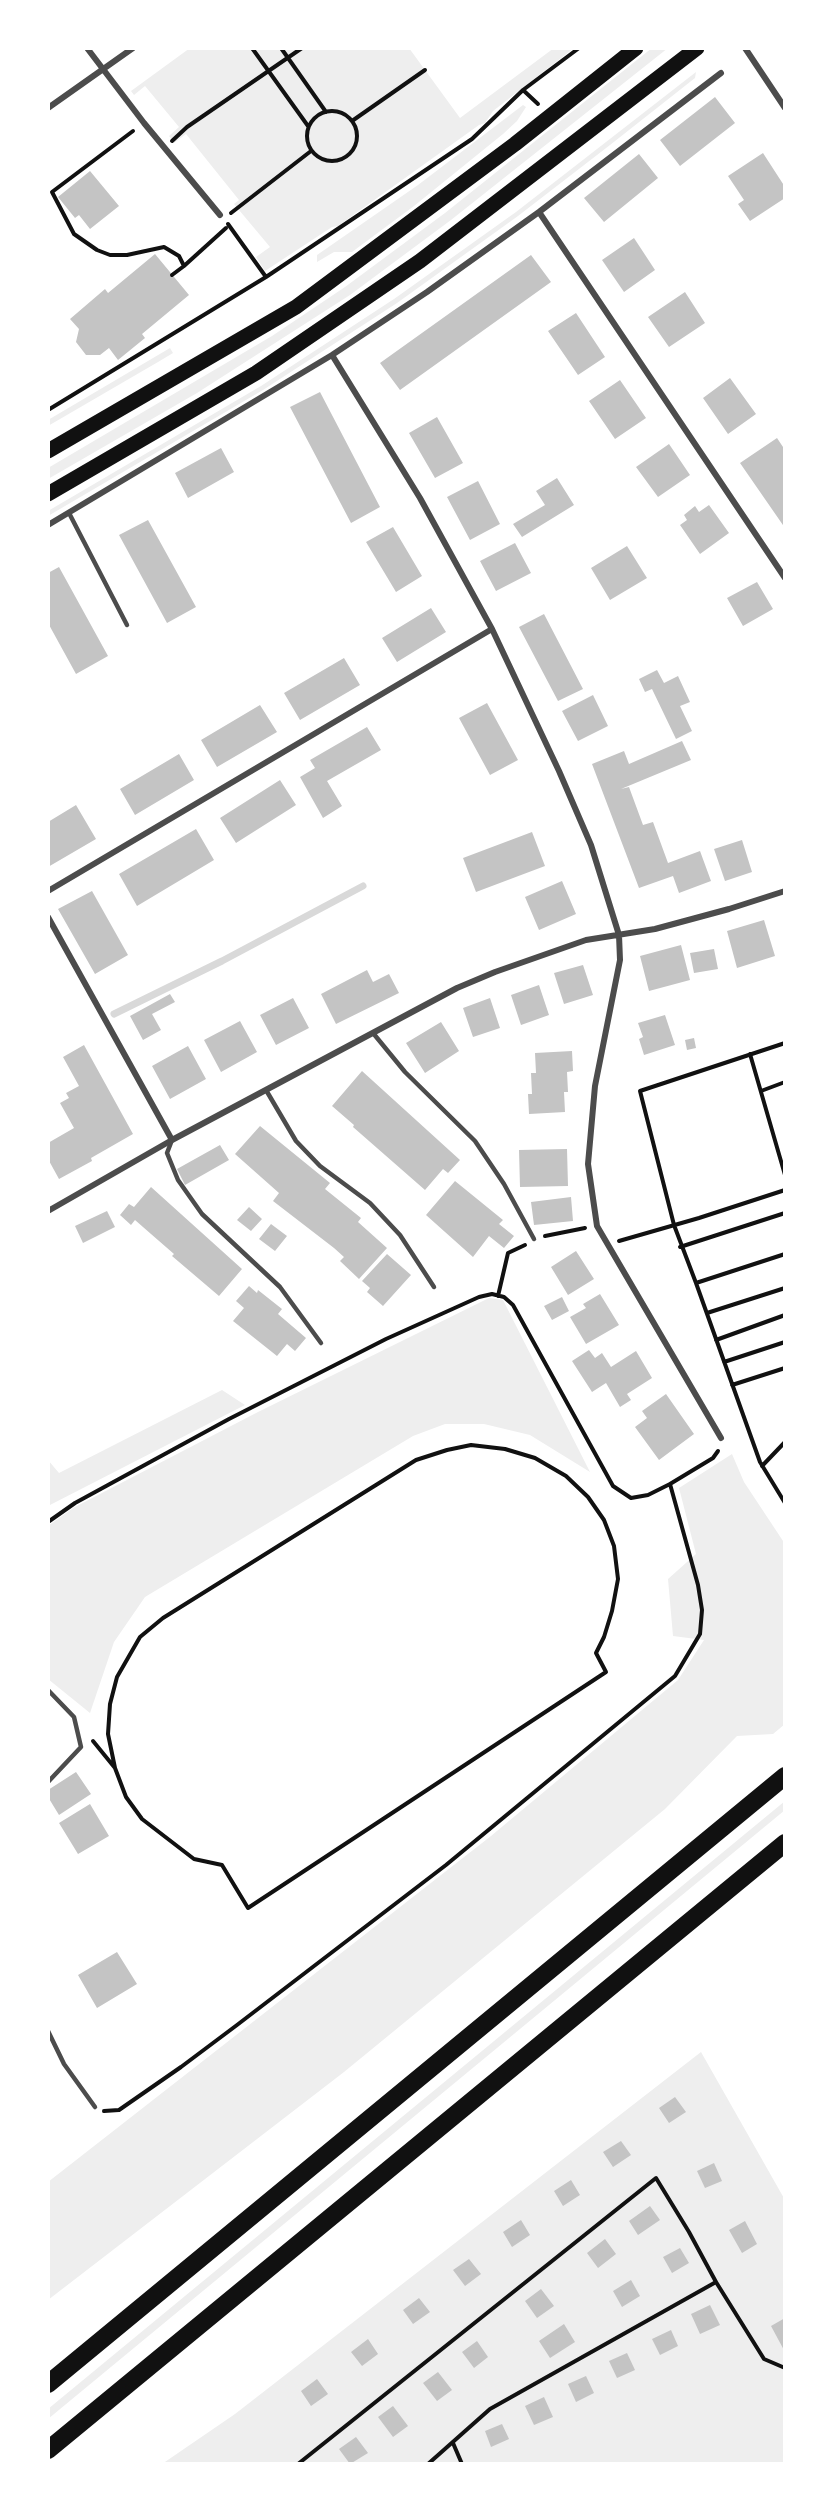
<!DOCTYPE html>
<style>
body{margin:0}
#map{position:relative;width:833px;height:2512px;overflow:hidden;background:#fff;font-family:"PT Serif",serif}
canvas{display:block}
.frame{position:absolute;inset:0;border:50px solid #fff;pointer-events:none}
</style>
<div id="map">
<canvas width="833" height="2512"></canvas>
<div class="frame"></div>
</div>
<script>
const c = document.querySelector('canvas').getContext('2d');
c.lineJoin = 'round';
function fillPath(path, color) {
  c.fillStyle = color;
  c.fill(path, 'evenodd');
}
function toPath(rows) {
  const path = new Path2D();
  for (const r of rows) {
    if (r.length === 3) {
      path.moveTo(r[0] + r[2], r[1]);
      path.arc(r[0], r[1], r[2], 0, 2 * Math.PI);
      continue;
    }
    path.moveTo(r[0], r[1]);
    for (let i = 2; i < r.length; i += 2) path.lineTo(r[i], r[i + 1]);
  }
  return path;
}
function strokePath(path, color, width, dash) {
  c.strokeStyle = color;
  c.lineWidth = width;
  c.lineCap = dash ? 'butt' : 'round';
  c.setLineDash(dash || []);
  c.stroke(path);
}
const green = toPath([
 [190,48,409,48,460,118,554,48,574,48,493,111,485,123,479,125,338,226,332,227,265,271,256,257,270,247,234,204,239,200,186,134,174,143,169,136,179,127,145,86,134,95,131,91],
 [652,48,668,48,451,220,350,295,197,393,48,479,48,468,272,336,345,287,445,213],
 [696,72,695,78,610,145,518,216,397,303,263,390,48,516,48,511,261,386,394,299,516,212],
 [523,105,526,107,517,121,503,134,414,206,352,252,334,252,317,262,317,255,418,185],
 [170,348,173,353,158,362,48,426,48,420],
 [489,1298,503,1300,590,1472,530,1435,484,1424,445,1424,413,1436,145,1597,114,1642,90,1713,48,1679,48,1526,73,1508,258,1412],
 [222,1390,245,1405,48,1506,48,1460,59,1473],
 [732,1454,744,1482,785,1544,785,1724,773,1734,737,1736,665,1809,344,2072,48,2300,48,2182,491,1836,678,1680,704,1640,673,1636,668,1579,696,1554,679,1488],
 [785,1801,785,1810,48,2419,48,2409],
 [701,2052,785,2200,785,2464,162,2464,235,2414]
]);
const stream = toPath([
 [114,1014,222,961,363,886]
]);
const building = toPath([
 [715,97,735,123,680,166,660,140],
 [763,153,785,187,785,198,750,221,738,204,744,200,728,176],
 [639,154,658,178,604,222,584,198],
 [90,171,119,206,90,229,79,215,75,218,58,197],
 [634,238,655,270,624,292,602,260],
 [155,254,189,295,142,334,145,338,118,360,109,348,100,355,86,355,76,342,79,329,70,319,105,289,108,293],
 [531,255,551,282,400,390,380,363],
 [685,292,705,323,669,347,648,317],
 [576,313,605,357,578,375,548,331],
 [730,378,756,414,728,434,703,398],
 [620,380,646,418,615,439,589,401],
 [320,392,380,507,351,523,290,407],
 [437,417,463,463,435,478,409,433],
 [777,438,785,450,785,528,740,463],
 [669,444,690,475,658,497,636,467],
 [221,448,234,472,188,498,175,473],
 [557,478,574,505,522,537,513,524,545,505,536,491],
 [478,481,500,524,470,540,447,497],
 [709,505,729,533,700,554,680,525,687,520,684,515,695,506,699,512],
 [148,520,196,607,167,623,119,535],
 [393,527,422,576,396,592,366,542],
 [515,543,531,573,496,591,480,561],
 [627,546,647,578,610,600,591,568],
 [59,567,108,656,76,674,48,623,48,573],
 [757,582,773,609,743,626,727,598],
 [431,608,446,632,397,662,382,638],
 [544,614,583,689,558,701,519,627],
 [344,658,360,685,300,720,284,693],
 [657,670,664,683,678,676,690,702,680,706,692,731,676,739,652,689,645,692,639,679],
 [593,695,608,726,578,741,562,711],
 [487,703,518,760,490,775,459,718],
 [260,705,277,732,217,767,201,740],
 [367,727,381,750,327,781,342,806,323,818,300,777,315,768,310,760],
 [682,741,691,760,621,789,629,787,643,825,653,822,668,863,700,851,711,881,679,893,673,876,639,888,592,764,624,751,629,764],
 [179,754,194,780,135,815,120,789],
 [280,780,296,805,236,843,220,818],
 [76,805,96,839,48,867,48,822],
 [196,829,214,860,137,906,119,874],
 [532,832,545,866,476,892,463,858],
 [742,840,752,872,725,881,714,849],
 [562,881,576,914,539,930,525,897],
 [92,891,128,955,95,974,58,909],
 [764,920,775,956,737,968,727,931],
 [681,945,690,980,649,991,640,956],
 [714,949,718,969,694,973,690,953],
 [583,965,593,995,564,1004,554,973],
 [367,970,373,982,389,974,399,993,336,1024,321,994],
 [539,985,549,1015,521,1025,511,995],
 [170,994,175,1002,152,1014,161,1030,143,1040,130,1016],
 [293,998,309,1028,276,1045,260,1015],
 [490,998,500,1028,473,1037,463,1008],
 [665,1015,675,1045,644,1055,639,1039,643,1037,638,1023],
 [240,1021,257,1052,221,1072,204,1040],
 [441,1022,459,1051,425,1073,406,1043],
 [694,1038,696,1048,687,1050,685,1040],
 [84,1045,133,1134,91,1158,92,1161,59,1179,48,1159,48,1143,74,1128,60,1103,69,1098,66,1093,79,1086,63,1057],
 [188,1046,206,1079,170,1099,152,1066],
 [572,1051,573,1071,567,1072,568,1092,564,1092,565,1112,529,1114,528,1094,532,1094,531,1073,536,1073,535,1053],
 [362,1071,460,1160,448,1173,443,1169,425,1190,353,1127,354,1125,332,1106],
 [260,1126,330,1183,325,1189,361,1218,358,1222,387,1248,359,1279,340,1261,344,1257,334,1248,273,1201,279,1193,235,1154],
 [220,1145,229,1160,185,1185,177,1169],
 [567,1149,568,1186,520,1187,519,1150],
 [455,1181,503,1220,499,1224,514,1236,504,1248,489,1236,473,1257,426,1215],
 [151,1187,242,1269,219,1296,172,1256,174,1254,151,1234,135,1220,131,1225,120,1215,129,1204,134,1207],
 [571,1197,573,1221,534,1225,531,1202],
 [249,1207,262,1219,251,1231,237,1220],
 [107,1211,115,1227,83,1243,75,1226],
 [271,1224,287,1236,275,1251,259,1239],
 [576,1251,594,1279,568,1295,551,1267],
 [387,1254,411,1275,383,1306,367,1292,370,1288,362,1281],
 [249,1286,257,1293,258,1290,282,1309,278,1314,306,1338,295,1351,287,1344,277,1356,233,1321,244,1308,236,1301],
 [600,1294,619,1325,586,1344,570,1317,586,1308,583,1304],
 [562,1297,569,1311,552,1320,544,1306],
 [589,1350,595,1358,602,1353,611,1367,636,1351,652,1378,627,1394,631,1400,620,1407,606,1383,592,1392,572,1361],
 [666,1394,694,1434,659,1460,635,1427,647,1418,642,1411],
 [76,1772,91,1794,59,1815,48,1797,48,1790],
 [90,1804,109,1836,78,1854,59,1823],
 [117,1952,137,1984,97,2008,78,1975],
 [675,2097,686,2112,669,2123,659,2108],
 [621,2141,631,2155,613,2167,603,2152],
 [714,2163,722,2181,705,2188,697,2171],
 [571,2180,580,2195,563,2206,554,2191],
 [650,2206,660,2220,638,2235,629,2221],
 [521,2220,530,2235,512,2247,503,2232],
 [745,2221,757,2244,742,2253,729,2230],
 [605,2239,616,2254,598,2268,587,2253],
 [680,2248,689,2263,672,2273,663,2257],
 [469,2259,481,2274,465,2286,453,2270],
 [631,2280,640,2296,622,2307,613,2291],
 [541,2289,554,2306,537,2318,525,2301],
 [419,2298,430,2312,413,2324,403,2310],
 [710,2305,720,2325,700,2334,691,2314],
 [785,2318,785,2352,771,2326],
 [564,2324,575,2342,550,2358,539,2341],
 [671,2330,678,2346,660,2355,652,2339],
 [368,2339,378,2354,362,2366,351,2352],
 [477,2341,488,2357,474,2368,462,2352],
 [627,2353,635,2370,617,2378,609,2361],
 [438,2372,452,2390,437,2401,423,2383],
 [586,2376,594,2393,576,2402,568,2384],
 [317,2379,328,2394,311,2406,301,2391],
 [544,2397,553,2417,534,2425,525,2406],
 [393,2406,408,2426,393,2437,378,2417],
 [502,2424,509,2439,491,2447,485,2431],
 [356,2437,368,2453,350,2464,339,2449]
]);
const path = toPath([
 [252,48,308,126],
 [281,48,326,112],
 [523,90,538,104],
 [332,136,25],
 [352,121,425,70],
 [133,131,52,192,74,234,97,250,110,255,127,255,164,247,179,256,184,266,172,275],
 [172,141,187,127,302,48],
 [231,213,311,151],
 [228,224,266,277],
 [184,266,226,228],
 [48,410,266,277,472,139,523,90,579,48],
 [750,1054,785,1175],
 [761,1091,785,1082],
 [545,1236,585,1228],
 [619,1241,699,1218,785,1190],
 [680,1247,785,1213],
 [785,1254,696,1283,760,1462,785,1503],
 [696,1283,674,1225,640,1091,785,1043],
 [498,1296,508,1253,525,1245],
 [707,1313,785,1288],
 [716,1340,785,1315],
 [724,1362,785,1342],
 [732,1385,785,1368],
 [762,1466,785,1442],
 [48,1522,75,1503,229,1419,386,1339,479,1297,492,1294,504,1297,513,1305,613,1486,631,1498,648,1495,670,1484],
 [93,1741,115,1768,126,1797,142,1819,194,1859,222,1865,248,1908,606,1672,596,1653,604,1637,612,1611,618,1579,614,1546,604,1520,588,1497,566,1476,535,1458,505,1449,471,1445,447,1450,416,1460,163,1618,140,1637,117,1677,110,1704,108,1734,115,1768],
 [104,2111,119,2110,181,2067,237,2025,446,1865,675,1676,700,1634,702,1610,698,1585,670,1484,713,1458,718,1451],
 [453,2443,462,2464],
 [298,2464,656,2178,689,2232,716,2282],
 [428,2464,490,2409,716,2282,764,2359,785,2368]
]);
const service = toPath([
 [69,513,127,625],
 [373,1033,405,1072,475,1141,504,1184,534,1239],
 [266,1090,296,1141,320,1166,370,1203,400,1235,434,1287],
 [172,1140,167,1153,178,1180,202,1214,280,1287,321,1343],
 [48,1690,74,1717,81,1747,48,1782],
 [48,2031,64,2064,95,2107]
]);
const minor = toPath([
 [87,48,144,123,220,215],
 [745,48,785,108],
 [48,108,133,48],
 [539,212,785,578],
 [332,355,420,498,492,629,559,771,591,845,619,935,620,960,595,1086,588,1164,597,1226,721,1438],
 [48,525,332,355,427,292,539,212,721,73],
 [48,891,492,629],
 [48,917,172,1140],
 [48,1211,172,1140,457,988,495,972,586,940,655,929,729,909,785,891]
]);
const primary = toPath([
 [48,451,296,307,515,144,636,48],
 [48,494,256,373,420,261,697,48]
]);
const motorway = toPath([
 [48,2384,785,1776],
 [48,2450,785,1843]
]);
fillPath(green, '#eee');
strokePath(stream, '#d9d9d9', 7);
fillPath(building, '#c4c4c4');
strokePath(path, '#111', 4);
strokePath(service, '#4c4c4c', 4.5);
strokePath(minor, '#4c4c4c', 6);
strokePath(primary, '#111', 15);
strokePath(motorway, '#111', 18);
</script>
